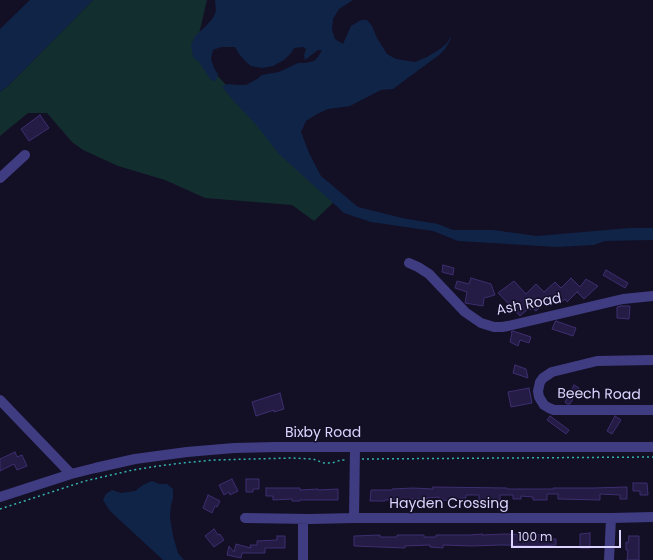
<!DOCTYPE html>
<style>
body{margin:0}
#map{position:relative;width:653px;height:560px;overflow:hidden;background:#130f25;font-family:Poppins,sans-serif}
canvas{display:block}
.scale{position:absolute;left:511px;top:530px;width:110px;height:18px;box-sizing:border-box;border:2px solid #dad4fe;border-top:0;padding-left:5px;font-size:12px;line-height:14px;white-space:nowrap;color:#dad4fe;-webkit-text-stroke:3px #130f25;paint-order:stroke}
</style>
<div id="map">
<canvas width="653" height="560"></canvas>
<div class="scale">100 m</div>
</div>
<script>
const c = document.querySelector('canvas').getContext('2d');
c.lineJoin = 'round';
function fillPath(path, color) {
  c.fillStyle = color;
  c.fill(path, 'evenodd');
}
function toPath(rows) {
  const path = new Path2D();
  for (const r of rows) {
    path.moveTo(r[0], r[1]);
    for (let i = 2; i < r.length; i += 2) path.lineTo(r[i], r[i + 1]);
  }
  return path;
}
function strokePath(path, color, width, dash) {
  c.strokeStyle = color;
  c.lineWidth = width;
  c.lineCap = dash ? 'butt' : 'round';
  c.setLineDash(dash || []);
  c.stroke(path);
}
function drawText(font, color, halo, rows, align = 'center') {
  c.font = font + ' Poppins,sans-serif';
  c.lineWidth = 3;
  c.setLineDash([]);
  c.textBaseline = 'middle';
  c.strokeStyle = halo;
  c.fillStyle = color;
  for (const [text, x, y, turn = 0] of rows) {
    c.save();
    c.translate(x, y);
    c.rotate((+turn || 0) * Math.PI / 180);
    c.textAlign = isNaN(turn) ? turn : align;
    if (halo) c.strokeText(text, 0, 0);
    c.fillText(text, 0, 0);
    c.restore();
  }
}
const green = toPath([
 [93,0,207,0,195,51,290,155,336,200,314,221,292,205,205,198,165,180,118,166,83,150,72,142,47,113,28,113,0,136,0,92,8,86]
]);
const water = toPath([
 [30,0,93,0,8,86,0,92,0,29],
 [215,0,353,0,339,9,333,19,332,30,335,39,343,44,351,26,361,20,367,20,372,26,377,38,387,54,396,59,415,62,427,57,440,49,447,43,451,37,451,39,445,49,439,55,393,89,381,90,350,106,328,109,317,114,306,121,301,132,309,153,321,176,358,207,402,218,438,224,453,230,493,230,537,236,630,228,653,228,653,240,605,241,594,245,557,247,458,241,433,231,371,222,344,213,279,154,257,126,233,100,222,87,227,84,237,85,246,85,257,79,262,75,279,72,298,63,305,63,314,61,318,57,322,50,318,50,305,60,304,55,306,49,303,47,294,48,291,53,284,60,273,66,262,68,251,66,246,62,239,54,235,47,221,47,213,50,211,59,214,68,218,74,216,81,211,80,199,62,193,57,191,45,195,36,205,27,213,18,216,11],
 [152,481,159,484,167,484,173,489,173,498,171,505,170,517,173,536,178,553,184,560,163,560,110,511,103,500,106,494,112,490,121,493,135,491,143,485]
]);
const building = toPath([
 [40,115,49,128,29,141,21,129,40,115],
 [443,265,454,268,453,275,442,272,443,265],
 [606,270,628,283,625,288,603,275,606,270],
 [471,278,491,284,495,295,484,298,483,306,465,303,467,292,455,288,457,281,469,284,471,278],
 [571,278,580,287,586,279,598,286,584,299,577,292,578,291,567,302,565,299,562,302,559,299,551,306,546,301,536,311,532,308,530,310,528,309,520,316,498,293,514,281,526,294,536,284,544,292,555,282,561,288,571,278],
 [621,306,630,306,629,319,617,318,617,307,621,306],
 [556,321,576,328,573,336,552,329,555,322,556,321],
 [513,331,531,337,529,343,520,340,518,346,510,342,512,333,511,332,513,331],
 [515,365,526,369,528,378,513,373,515,365],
 [574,385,579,388,570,404,567,404,565,402,574,385],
 [529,388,532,403,511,407,508,392,529,388],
 [280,393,284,409,274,412,274,410,256,416,252,402,280,393],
 [550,416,569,430,566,434,547,420,550,416],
 [615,416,621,420,612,434,607,431,615,416],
 [15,452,17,457,22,455,27,466,17,470,14,464,0,471,0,459,15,452],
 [232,479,238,491,230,495,229,492,224,495,219,485,232,479],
 [246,479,259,479,259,489,253,489,253,492,246,492,246,479],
 [633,483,647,483,648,495,640,495,640,491,633,491,633,483],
 [433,487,507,488,507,489,553,489,553,488,593,488,627,487,627,499,620,499,620,495,600,494,600,500,558,499,558,494,547,494,547,500,533,500,533,497,521,496,521,499,513,499,513,495,500,495,500,500,479,500,479,495,466,495,466,498,460,498,460,501,439,500,439,497,427,498,427,499,406,499,406,500,385,500,385,501,370,501,371,490,392,490,392,489,413,488,433,489,433,487],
 [266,488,300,488,300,490,318,489,318,490,338,489,338,500,300,500,300,501,292,501,292,499,273,500,273,496,266,496,266,488],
 [208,495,220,501,217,507,215,506,212,513,203,508,208,495],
 [214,529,218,535,220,534,224,540,214,547,205,536,214,529],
 [590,533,590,548,580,548,580,534,590,533],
 [482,534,482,535,504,534,549,535,550,539,556,539,556,545,537,546,502,545,471,546,443,545,443,548,430,547,430,545,405,546,405,548,354,546,354,536,380,535,380,537,397,537,397,535,424,535,424,537,436,537,436,535,469,535,482,534],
 [277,536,285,536,285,548,265,548,265,553,242,553,241,558,227,555,229,546,234,552,236,544,251,548,250,545,257,545,257,541,277,540,277,536],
 [629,536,639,536,639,560,627,560,628,550,626,550,626,542,628,543,629,536]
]);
const path = toPath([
 [362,459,653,457],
 [0,509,85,481,133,470,158,466,182,463,214,460,292,458,313,459,324,463,332,463,341,460,346,460]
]);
const minor = toPath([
 [0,178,25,155],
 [409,263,418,267,429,274,465,312,481,323,494,327,502,327,508,326,623,299,653,296],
 [653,360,597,361,552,372,543,378,540,382,538,391,539,397,544,405,549,408,554,410,653,410],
 [0,400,71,474],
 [0,497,71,474,95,468,135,459,187,452,234,448,276,447,653,447],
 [245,518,310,519,354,518,611,518,653,517],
 [354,518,355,447],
 [303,560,303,519],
 [609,560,611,518]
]);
const streetNames = [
 ["Ash Road",529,305,-11],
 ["Beech Road",599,395,1],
 ["Bixby Road",323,433],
 ["Hayden Crossing",449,504]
];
fillPath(green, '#132e2e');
fillPath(water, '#102448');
fillPath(building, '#251c45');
strokePath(building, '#3d2f70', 1);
strokePath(path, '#33b3ae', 1.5, [2, 3]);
strokePath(minor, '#403c82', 10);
drawText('14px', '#dad4fe', '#130f25', streetNames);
</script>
